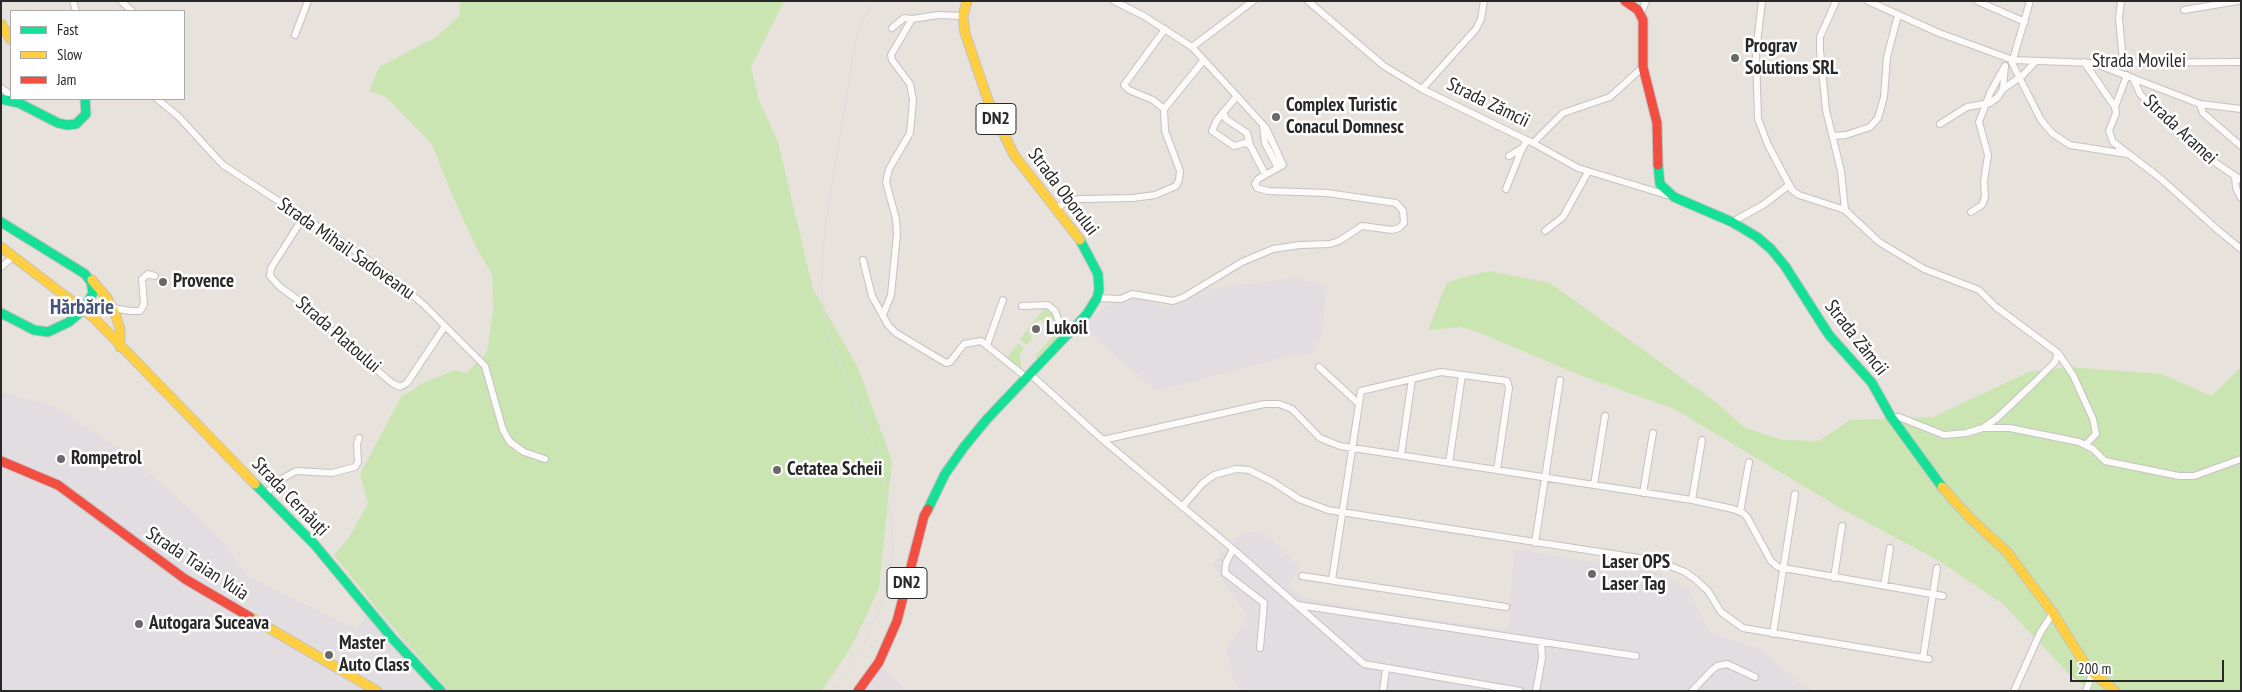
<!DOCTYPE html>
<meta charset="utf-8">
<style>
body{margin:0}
#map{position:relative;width:2242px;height:692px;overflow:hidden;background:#e8e2dc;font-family:"PT Sans Narrow",sans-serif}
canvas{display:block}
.frame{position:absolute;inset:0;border:2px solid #282828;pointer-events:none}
.legend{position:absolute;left:10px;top:10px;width:175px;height:90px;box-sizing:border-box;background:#fff;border:1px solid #a9a9a9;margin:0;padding:6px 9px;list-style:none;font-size:15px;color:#282828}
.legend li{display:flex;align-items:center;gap:10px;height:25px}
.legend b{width:25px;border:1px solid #a9a9a9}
.scale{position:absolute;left:2070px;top:660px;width:154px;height:22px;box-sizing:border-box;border:2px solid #282828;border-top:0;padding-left:6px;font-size:15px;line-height:18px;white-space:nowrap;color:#282828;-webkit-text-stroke:4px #fff;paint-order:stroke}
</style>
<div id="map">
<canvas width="2242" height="692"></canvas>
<div class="frame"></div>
<ul class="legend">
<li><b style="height:6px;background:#16e098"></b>Fast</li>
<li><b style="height:6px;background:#ffcf43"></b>Slow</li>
<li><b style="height:6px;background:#f24e42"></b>Jam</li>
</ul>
<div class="scale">200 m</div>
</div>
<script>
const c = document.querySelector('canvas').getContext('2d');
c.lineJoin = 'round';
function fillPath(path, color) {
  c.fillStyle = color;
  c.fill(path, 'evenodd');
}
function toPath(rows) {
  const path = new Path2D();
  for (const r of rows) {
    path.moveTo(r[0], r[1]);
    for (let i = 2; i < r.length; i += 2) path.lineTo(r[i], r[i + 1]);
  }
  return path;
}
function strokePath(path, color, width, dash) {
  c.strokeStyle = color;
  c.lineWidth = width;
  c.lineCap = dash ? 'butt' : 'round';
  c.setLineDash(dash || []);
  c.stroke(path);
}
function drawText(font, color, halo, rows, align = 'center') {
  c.font = font + ' "PT Sans Narrow",sans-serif';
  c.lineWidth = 5;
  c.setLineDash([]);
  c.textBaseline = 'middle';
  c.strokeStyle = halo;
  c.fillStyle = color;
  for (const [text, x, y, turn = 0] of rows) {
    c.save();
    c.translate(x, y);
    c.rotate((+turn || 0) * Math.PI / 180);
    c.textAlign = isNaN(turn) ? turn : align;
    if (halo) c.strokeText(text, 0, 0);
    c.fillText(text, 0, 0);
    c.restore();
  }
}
const industrial = toPath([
 [1296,278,1325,287,1323,333,1311,354,1292,355,1157,391,1083,328,1105,306,1138,298,1167,308,1209,289],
 [1,392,53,406,128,454,202,520,222,541,247,576,356,629,375,606,449,691,1,691],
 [1243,532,1265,533,1300,567,1287,586,1306,598,1345,606,1508,630,1515,549,1659,573,1689,591,1710,633,1758,648,1799,682,1815,691,1243,691,1234,680,1227,650,1248,616,1212,565],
 [874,661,906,691,853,691]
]);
const green = toPath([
 [461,1,784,1,751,67,759,100,778,142,813,289,858,368,892,461,879,588,854,642,822,691,449,691,379,611,334,555,350,536,368,503,360,474,401,397,423,383,455,370,467,373,487,352,493,311,492,274,477,249,453,197,432,144,386,97,369,91,379,67,438,36,459,16],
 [1489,271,1550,283,1717,403,1745,428,1783,440,1819,441,1850,420,1933,417,2029,372,2068,367,2162,374,2211,396,2241,367,2241,691,2090,691,2069,674,2003,604,1939,561,1844,510,1674,409,1582,376,1478,332,1461,327,1428,330,1447,282],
 [1046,306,1049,306,1057,320,1049,320,1045,324,1041,320,1037,321,1028,331,1032,339,1026,345,1020,339],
 [1059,329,1063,333,1037,358,1035,356],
 [1018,343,1024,348,1020,354,1021,368,1007,358]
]);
const street = toPath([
 [73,1,76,11],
 [121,1,132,11],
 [1308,1,1384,66,1422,89,1533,143,1578,168,1670,196],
 [1762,1,1756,52,1758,119,1768,145,1792,190,1799,195,1845,210,1879,242,1924,269,1979,290,1996,307,2058,353,2055,362,2033,384,1997,418,1983,428,1966,433,1944,435,1899,417,1891,417],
 [1836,1,1820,37,1820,50,1826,110,1841,171,1845,210],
 [1868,1,1939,33,2013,60,2092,63,2241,62],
 [1977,1,2025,22],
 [2030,1,2012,63,2041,120,2053,134,2070,145,2127,154],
 [2121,1,2119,18,2123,62],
 [2184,10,2238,1],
 [1641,13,1646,1],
 [892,28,904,18,912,19],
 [295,35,308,1],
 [1192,47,1253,1],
 [2084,62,2115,107,2116,113,2109,131,2113,142,2160,178,2219,231,2241,249],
 [2096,64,2200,104,2241,109],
 [2133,78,2140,94,2179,134,2204,155,2241,180],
 [1,88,7,92,9,99],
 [1422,89,1476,29,1481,19,1484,1],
 [2003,89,2023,75,2036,61],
 [1237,96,1217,120,1212,131,1234,146,1245,143,1250,145],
 [157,99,178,116,223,165,357,252,390,276,423,304,485,366,503,430,510,442,524,452,545,459],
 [2200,104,2203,113,2241,146],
 [2115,107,2127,75],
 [1164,109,1153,100,1129,90,1124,85,1165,29],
 [1223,112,1226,119,1247,133,1250,145,1265,174],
 [1940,124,1967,107,1990,103,1998,97,2003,89,2005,66],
 [1263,126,1265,143,1278,168],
 [1833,136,1846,135,1870,127,1878,118,1884,97,1887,57,1898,15],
 [1533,143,1563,113,1610,97,1643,67],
 [1509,156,1522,148],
 [2235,176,2236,188,2241,198],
 [1506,189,1521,151,1527,140],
 [1056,208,1071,200,1081,199,1133,198,1155,195,1176,186,1179,180,1180,171,1165,131,1164,109,1204,60],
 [1971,212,1982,205,1985,197,1984,181,1988,155,1979,122,1990,93,2005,66],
 [303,218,271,268,270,276,280,287,305,305,312,314,392,383,400,387,407,383,445,326],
 [1732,222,1763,205,1788,186],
 [1545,231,1563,217,1588,172],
 [863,260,872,296,888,325,896,333,946,363,950,362,964,344,981,341,1027,378],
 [1,267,13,257],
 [1097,298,1121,299,1132,294,1173,301,1184,297,1242,262,1273,249,1300,245,1330,244,1339,241,1362,226,1392,230,1399,228,1404,223,1403,211,1396,203,1327,193,1268,191,1257,188,1255,184,1258,179,1283,165,1266,128,1192,47,1144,16,1114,1],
 [1022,306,1048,305,1055,311,1060,325,1075,327],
 [112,308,131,311,140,311,144,304,142,279,148,274,155,276],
 [883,315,891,295,897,234,896,219,886,182,889,169,910,133,913,100,910,84,892,60,891,55,912,19,938,15,963,16],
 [987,345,1003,300],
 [2058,353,2073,375,2093,419,2096,434,2085,445],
 [1319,367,1359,404],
 [1030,374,1103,440,1233,549,1364,664,1520,691],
 [1984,428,2010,428,2079,442,2093,449,2105,461,2179,476,2194,476,2241,459],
 [1103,440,1264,404,1279,404,1292,409,1320,438,1340,446,1692,500,1733,509,1743,513,1747,517,1771,561,1778,567,1943,596],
 [1401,455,1412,379],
 [1449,463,1462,375],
 [1594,485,1605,416],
 [1643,493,1653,433],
 [266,494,278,481,296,471,332,473,355,467,358,462,357,444,359,438],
 [1692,500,1702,440],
 [1182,507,1203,483,1214,475,1236,469,1249,470,1273,482,1299,499,1328,510,1658,561,1685,572,1695,579,1708,591,1721,612,1743,628,1929,659],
 [1740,512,1749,462],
 [1535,543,1560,380],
 [1233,549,1226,563,1225,573,1264,603,1260,648],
 [1302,576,1506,607],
 [1834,578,1842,526],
 [1332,580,1361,391,1441,372,1507,381,1509,388,1497,470],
 [1884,586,1890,548],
 [1298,605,1636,656],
 [1773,634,1795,494],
 [1923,658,1937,568],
 [1383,691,1386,669],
 [1536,691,1542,658,1541,643],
 [1692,691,1711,671,1717,666,1727,664,1755,677],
 [2014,691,2040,633,2053,613],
 [2086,691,2092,674]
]);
const fast = toPath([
 [1,99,19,103,58,123,67,125,76,124,86,114,85,99],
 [1658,165,1660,184,1674,197,1732,222,1757,237,1771,249,1785,266,1829,335,1872,383,1891,417,1942,487],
 [1,222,85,274,91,282,93,293,84,309,69,322,48,332,34,330,1,313],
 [255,484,315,545,392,638,441,691],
 [928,509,945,474,964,447,987,419,1087,314,1097,298,1099,290,1098,274,1080,240]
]);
const slow = toPath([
 [967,1,963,16,965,33,990,106,1014,155,1080,240],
 [1,24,11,40],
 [1,247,94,318,255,484],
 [92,280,107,298,116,316,120,329,120,347],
 [1942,487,1969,517,2007,552,2053,613,2088,669,2115,691],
 [250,617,377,691]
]);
const jam = toPath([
 [1625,1,1638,10,1643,20,1643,67,1657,123,1658,165],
 [1,461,58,485,185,579,250,617],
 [858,691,879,662,897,621,924,516,928,509]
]);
const rail = toPath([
 [835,691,864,645,883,601,893,552,890,512,881,464,837,358,825,318,821,281,825,228,856,38,871,1]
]);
const markers = [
 [1735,58,5,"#6b6967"],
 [1276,117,5,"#6b6967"],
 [163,282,5,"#6b6967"],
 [1036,329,5,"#6b6967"],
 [61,459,5,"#6b6967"],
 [777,470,5,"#6b6967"],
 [1592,574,5,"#6b6967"],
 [139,624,5,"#6b6967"],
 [329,655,5,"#6b6967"]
];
const shields = [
 [996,119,40],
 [907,583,40]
];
const shieldNames = [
 ["DN2",996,119],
 ["DN2",907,583]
];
const poiNames = [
 ["Prograv",1745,47],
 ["Solutions SRL",1745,69],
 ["Complex Turistic",1286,106],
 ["Conacul Domnesc",1286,128],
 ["Provence",173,282],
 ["Lukoil",1046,329],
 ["Rompetrol",71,459],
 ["Cetatea Scheii",787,470],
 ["Laser OPS",1602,563],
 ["Laser Tag",1602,585],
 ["Autogara Suceava",149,624],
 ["Master",339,644],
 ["Auto Class",339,666]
];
const streetNames = [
 ["Strada Movilei",2139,62],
 ["Strada Zămcii",1488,103,26],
 ["Strada Aramei",2180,130,43],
 ["Strada Oborului",1063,192,53],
 ["Strada Mihail Sadoveanu",346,249,35],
 ["Strada Platoului",338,335,41],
 ["Strada Zămcii",1856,338,52],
 ["Strada Cernăuți",290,497,46],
 ["Strada Traian Vuia",197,564,33]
];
const quarterNames = [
 ["Hărbărie",82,308]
];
fillPath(industrial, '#e1dde0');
fillPath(green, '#cae5b2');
strokePath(street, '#c4c2c2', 8);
strokePath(fast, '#c4c2c2', 11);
strokePath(slow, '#c4c2c2', 11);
strokePath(jam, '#c4c2c2', 11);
strokePath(street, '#fcfbfa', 6);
strokePath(fast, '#16e098', 9);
strokePath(slow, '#ffcf43', 9);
strokePath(jam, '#f24e42', 9);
strokePath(rail, '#dcdcde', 1);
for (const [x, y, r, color] of markers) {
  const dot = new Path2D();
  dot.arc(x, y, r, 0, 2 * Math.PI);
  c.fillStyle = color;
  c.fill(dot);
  strokePath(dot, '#fff', 2);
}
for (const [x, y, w] of shields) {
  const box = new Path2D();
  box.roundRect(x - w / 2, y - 15.5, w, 31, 4);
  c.fillStyle = '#fff';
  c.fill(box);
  strokePath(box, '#282828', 1);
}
drawText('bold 18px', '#282828', null, shieldNames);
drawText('bold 19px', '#282828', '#fff', poiNames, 'left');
drawText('19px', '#282828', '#fff', streetNames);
drawText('bold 21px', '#45527b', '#fff', quarterNames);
</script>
